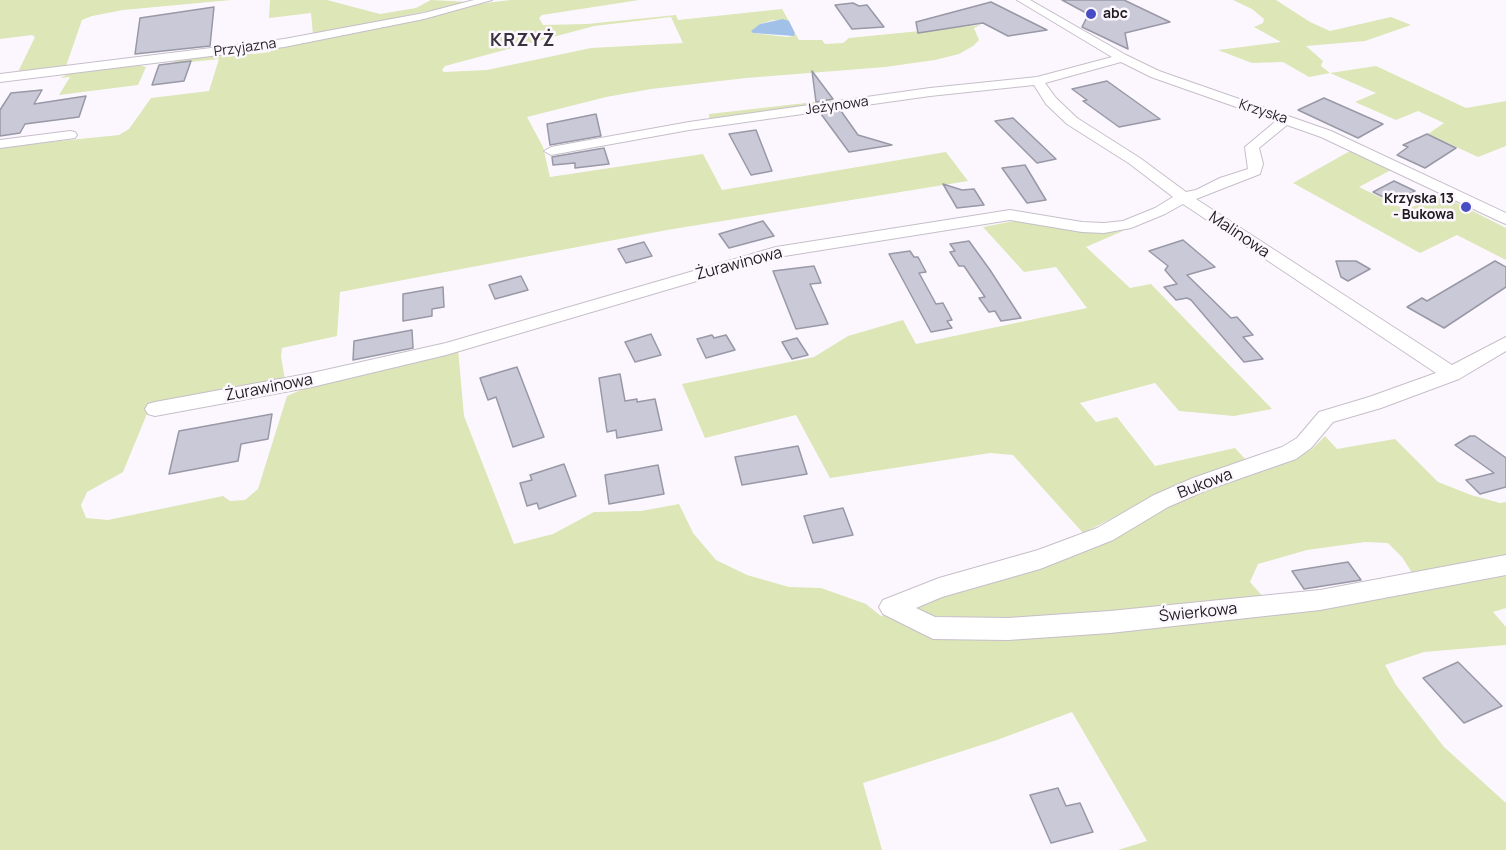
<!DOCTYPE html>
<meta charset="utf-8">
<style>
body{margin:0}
canvas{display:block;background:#fcf7fe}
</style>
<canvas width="1506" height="850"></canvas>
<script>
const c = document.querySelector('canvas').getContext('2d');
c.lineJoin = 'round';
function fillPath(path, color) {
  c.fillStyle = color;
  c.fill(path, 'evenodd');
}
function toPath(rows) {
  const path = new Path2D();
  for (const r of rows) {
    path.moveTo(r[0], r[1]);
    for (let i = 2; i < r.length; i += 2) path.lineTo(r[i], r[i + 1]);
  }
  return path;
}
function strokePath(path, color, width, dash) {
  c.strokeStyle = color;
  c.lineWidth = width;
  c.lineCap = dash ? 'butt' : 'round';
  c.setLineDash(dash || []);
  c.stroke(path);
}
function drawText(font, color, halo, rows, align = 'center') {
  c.font = font + ' Manrope,sans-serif';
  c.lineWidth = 5;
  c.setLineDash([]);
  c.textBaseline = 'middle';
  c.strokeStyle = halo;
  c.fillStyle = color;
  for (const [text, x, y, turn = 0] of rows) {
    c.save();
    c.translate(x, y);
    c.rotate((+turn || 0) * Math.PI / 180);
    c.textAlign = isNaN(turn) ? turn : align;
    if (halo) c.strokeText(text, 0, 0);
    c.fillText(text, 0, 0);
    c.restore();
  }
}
const green = toPath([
 [0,0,231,0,123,10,92,16,82,20,65,69,17,74,35,37,32,35,0,39],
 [270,0,327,0,380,14,416,8,431,0,471,2,313,35,311,13,269,18],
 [511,0,639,0,542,15,539,18,543,25,587,24,676,15,678,20,782,9,789,21,773,20,760,24,753,33,787,37,794,36,795,33,799,40,822,40,825,44,843,43,849,38,981,25,974,28,979,40,973,46,959,54,935,60,885,67,746,78,651,89,606,97,527,117,543,147,550,177,703,154,722,190,946,152,968,181,667,230,340,292,337,336,282,348,281,356,285,380,151,404,123,472,87,492,81,505,86,518,108,520,223,496,230,501,245,500,258,489,287,396,308,387,458,349,464,416,514,544,553,534,594,512,641,511,679,504,693,533,716,560,747,575,789,587,821,588,866,604,881,616,1038,568,1167,505,1294,458,1312,449,1325,436,1337,449,1395,439,1438,482,1471,495,1500,503,1506,502,1506,608,1493,612,1506,627,1506,645,1424,652,1385,665,1396,685,1444,747,1506,803,1506,850,1118,850,1147,841,1072,712,997,740,863,783,882,850,0,850,0,147,119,135,129,129,151,98,209,91,219,59,172,64,175,61,242,51,254,54,270,52,273,48,485,3],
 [671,17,683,43,591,48,487,70,444,72,442,70,445,66,594,26],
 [1365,542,1388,543,1402,557,1414,576,1278,614,1250,582,1258,564,1307,550],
 [1233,0,1276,0,1310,22,1330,31,1391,17,1411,25,1365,41,1306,46,1323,61,1321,66,1330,73,1376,66,1466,108,1506,101,1506,146,1478,157,1428,134,1444,123,1418,111,1396,120,1355,102,1376,93,1330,73,1309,77,1283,62,1252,63,1218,50,1281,42,1254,27,1263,23,1264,19,1252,9],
 [134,64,146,67,138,85,59,95,70,77,60,78,68,74,80,70],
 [832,100,834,105,711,120,709,117,709,114],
 [1350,151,1391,170,1359,187,1406,210,1439,194,1506,228,1506,260,1457,235,1420,253,1293,183],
 [1014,221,1106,233,1125,230,1086,247,1130,288,1151,284,1272,409,1234,416,1179,411,1155,383,1080,403,1096,422,1117,417,1155,466,1235,448,1246,460,1154,497,1083,533,1013,455,990,453,830,478,796,415,705,438,682,384,814,357,848,336,903,320,916,344,1087,308,1056,267,1024,272,983,227]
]);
const water = toPath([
 [783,19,789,21,795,33,794,36,753,33,751,31,760,24]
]);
const building = toPath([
 [1062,0,1124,0,1170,22,1125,33,1128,49,1082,27,1086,19,1090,18,1087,16,1088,14,1062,0],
 [991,2,1047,30,1008,36,983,23,918,33,916,22,991,2],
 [853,3,859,6,867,5,884,27,852,29,835,5,853,3],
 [214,7,210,46,135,54,140,18,214,7],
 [191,61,184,81,152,85,159,65,191,61],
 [812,71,833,99,816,102,812,71],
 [1107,81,1160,119,1119,127,1083,101,1087,100,1072,89,1107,81],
 [42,90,34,104,86,96,79,117,25,124,20,133,0,136,0,110,11,93,42,90],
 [1324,98,1383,124,1358,138,1298,110,1324,98],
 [841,111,858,135,892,145,849,152,821,114,841,111],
 [596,114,601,136,550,145,547,124,596,114],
 [1013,118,1056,159,1037,163,995,121,1013,118],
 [756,130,772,171,751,175,729,134,756,130],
 [1427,134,1456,148,1425,168,1397,155,1408,147,1403,145,1427,134],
 [604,148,609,164,575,168,575,163,553,165,552,157,604,148],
 [1025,165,1046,200,1027,203,1002,168,1025,165],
 [1394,181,1415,191,1393,202,1373,192,1394,181],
 [943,184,962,190,974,189,984,205,957,208,943,184],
 [763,221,774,236,729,248,719,234,763,221],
 [1183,240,1215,267,1187,275,1231,318,1237,317,1253,335,1243,337,1263,359,1244,362,1191,300,1187,298,1176,300,1164,287,1177,284,1165,270,1168,266,1149,251,1183,240],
 [969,241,990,270,1021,318,1001,321,995,311,989,312,979,298,985,297,964,266,959,266,950,252,955,251,950,244,969,241],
 [644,242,652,256,626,263,618,249,644,242],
 [910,251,914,257,918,257,926,272,919,273,936,304,943,303,952,320,947,321,952,328,931,332,889,254,910,251],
 [1336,261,1356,261,1370,269,1348,281,1341,277,1336,261],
 [1495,261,1506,267,1506,287,1444,328,1407,307,1422,298,1427,301,1495,261],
 [814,266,821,283,810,284,828,324,796,329,773,271,814,266],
 [521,276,528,290,495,299,489,285,521,276],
 [443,287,444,307,432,309,432,316,403,321,403,294,443,287],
 [412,330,413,348,353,360,354,341,412,330],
 [651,334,661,355,635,362,625,342,651,334],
 [712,335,714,338,726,335,735,350,706,358,697,339,712,335],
 [797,338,808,355,792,359,782,342,797,338],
 [517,367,544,437,513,447,496,397,488,400,480,378,517,367],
 [620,374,625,401,637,399,637,402,655,399,662,430,617,438,616,430,607,432,599,378,620,374],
 [272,414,268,439,241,444,238,461,169,474,179,431,272,414],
 [1470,436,1475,436,1506,458,1506,487,1480,494,1466,480,1494,473,1455,445,1470,436],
 [798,446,807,474,742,485,735,457,798,446],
 [564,464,576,496,539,509,537,503,527,506,520,483,532,480,530,475,564,464],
 [658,465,664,494,609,504,605,475,658,465],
 [843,508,853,535,813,543,804,516,843,508],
 [1348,562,1361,580,1304,589,1292,571,1348,562],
 [1458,662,1502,706,1464,723,1423,678,1458,662],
 [1058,788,1066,806,1080,803,1093,832,1051,843,1030,795,1058,788]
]);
const minor = toPath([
 [474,0,492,0,424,19,284,47,0,82,0,74,284,39,424,13,474,0],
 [1017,0,1030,0,1126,55,1159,71,1331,131,1506,213,1506,224,1501,222,1321,137,1287,125,1259,148,1263,164,1260,174,1196,199,1452,365,1506,337,1506,351,1459,379,1381,408,1333,422,1311,448,1296,459,1207,490,1168,507,1113,540,1040,569,942,597,916,608,935,617,1008,618,1110,611,1320,590,1506,555,1506,575,1320,610,1110,633,1008,640,933,639,883,614,879,607,883,600,939,578,1038,550,1097,528,1154,495,1193,478,1282,447,1297,438,1319,412,1369,397,1436,373,1183,204,1165,214,1131,228,1104,233,1082,232,1010,220,778,257,446,355,312,387,155,416,148,414,145,409,148,404,155,402,312,373,446,343,776,247,1010,210,1082,222,1104,223,1123,221,1155,208,1173,197,1130,164,1067,124,1046,104,1034,85,930,96,689,130,551,155,544,151,551,147,689,122,930,88,1037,77,1112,57,1017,0],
 [1121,62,1151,77,1276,121,1245,147,1248,169,1220,178,1196,190,1186,192,1140,158,1077,118,1056,98,1045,83,1121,62],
 [70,131,75,132,77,135,75,138,0,148,0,140,70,131]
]);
const markers = [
 [1091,14,6,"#494dc3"],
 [1466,207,6,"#494dc3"]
];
const farPoinames = [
 ["abc",1103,14],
 ["Krzyska 13",1454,199,"right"],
 ["- Bukowa",1454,215,"right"]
];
const farStreetnames = [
 ["Przyjazna",245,48,-8],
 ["Jeżynowa",837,106,-8],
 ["Krzyska",1263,112,18]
];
const streetNames = [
 ["Malinowa",1239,235,34],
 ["Żurawinowa",739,264,-15],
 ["Żurawinowa",269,388,-11],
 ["Bukowa",1205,484,-21],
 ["Świerkowa",1198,613,-6]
];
const farDistrictnames = [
 ["KRZYŻ",523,41]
];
fillPath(green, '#dce6b7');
fillPath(water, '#a2c1e9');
fillPath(building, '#c9c9d8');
strokePath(building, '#9898a6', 1.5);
strokePath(minor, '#c7beca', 2);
fillPath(minor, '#fff');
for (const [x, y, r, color] of markers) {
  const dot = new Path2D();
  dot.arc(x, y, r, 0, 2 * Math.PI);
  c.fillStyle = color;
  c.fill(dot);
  strokePath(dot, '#fcf7fe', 2);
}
drawText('bold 14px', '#1f1c21', '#fcf7fe', farPoinames, 'left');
drawText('14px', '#1f1c21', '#fcf7fe', farStreetnames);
drawText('16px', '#1f1c21', '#fcf7fe', streetNames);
c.letterSpacing = '1.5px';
drawText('bold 18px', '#39313b', '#fcf7fe', farDistrictnames);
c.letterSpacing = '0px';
</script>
